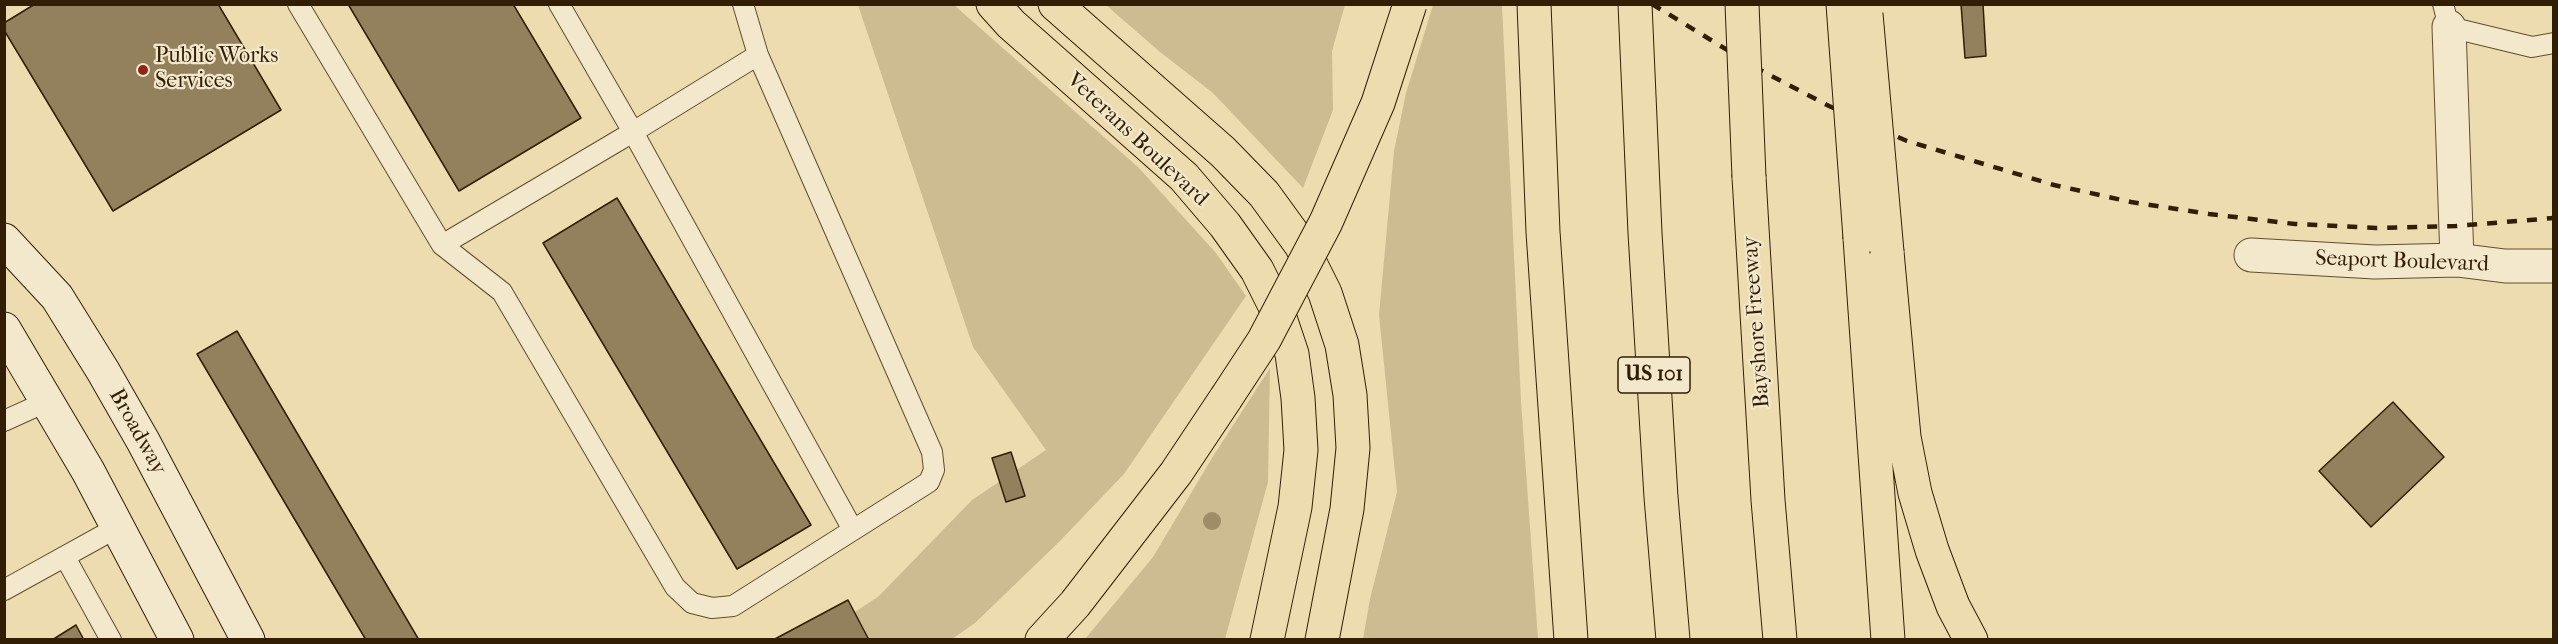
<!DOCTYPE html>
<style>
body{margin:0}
#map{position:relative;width:2558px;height:644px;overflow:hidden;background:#eddcaf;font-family:"IM FELL French Canon",serif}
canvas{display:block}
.frame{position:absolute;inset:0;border:6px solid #321e04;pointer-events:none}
</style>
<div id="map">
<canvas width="2558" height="644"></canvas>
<div class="frame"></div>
</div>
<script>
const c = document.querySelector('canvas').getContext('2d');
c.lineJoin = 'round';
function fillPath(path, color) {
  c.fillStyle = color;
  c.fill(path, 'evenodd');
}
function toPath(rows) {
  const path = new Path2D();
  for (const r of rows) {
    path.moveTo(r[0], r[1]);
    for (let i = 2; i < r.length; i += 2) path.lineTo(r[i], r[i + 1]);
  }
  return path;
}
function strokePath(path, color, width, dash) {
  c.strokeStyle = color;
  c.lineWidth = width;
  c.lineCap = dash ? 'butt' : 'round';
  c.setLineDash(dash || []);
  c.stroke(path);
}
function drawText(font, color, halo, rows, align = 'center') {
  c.font = font + ' "IM FELL French Canon",serif';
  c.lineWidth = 4.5;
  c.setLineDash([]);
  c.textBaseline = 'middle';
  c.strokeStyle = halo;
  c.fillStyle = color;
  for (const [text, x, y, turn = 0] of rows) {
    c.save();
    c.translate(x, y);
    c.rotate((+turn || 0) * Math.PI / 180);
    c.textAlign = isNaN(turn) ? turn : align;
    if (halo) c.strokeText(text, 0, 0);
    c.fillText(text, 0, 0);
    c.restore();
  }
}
const green = toPath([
 [858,5,954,5,1138,167,1216,253,1246,296,1124,474,1059,542,975,623,952,639,813,640,879,596,972,500,1046,450,973,347],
 [1106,5,1345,5,1332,51,1333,110,1303,188,1213,93,1160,52],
 [1433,5,1502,5,1521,401,1538,639,1363,639,1370,599,1397,492,1379,315,1394,151,1406,93],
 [1270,368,1268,482,1225,639,1085,639,1153,557,1212,458]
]);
const building = toPath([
 [35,4,218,4,281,110,113,211,4,30,4,23,35,4],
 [348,4,513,4,581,118,459,191,348,4],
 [1961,4,1983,4,1986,56,1965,58,1961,4],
 [617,198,811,525,737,569,543,243,617,198],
 [237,331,419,640,366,640,197,354,237,331],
 [2393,402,2444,457,2371,527,2319,471,2393,402],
 [1011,452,1025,496,1006,502,992,458,1011,452],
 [848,600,869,640,773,640,848,600],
 [76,625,84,640,52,640,76,625]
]);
const lane = toPath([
 [298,4,442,245,633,132,559,4],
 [743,4,758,55],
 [2443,4,2449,27,2532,47,2554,43],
 [442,245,502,292,675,587,692,603,712,608,733,606,929,482,934,470,932,452,758,55,633,132,853,530],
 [4,421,48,401],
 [65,557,111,640],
 [4,590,118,527]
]);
const street = toPath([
 [2449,27,2457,260],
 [2251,255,2375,262,2457,260,2505,266,2554,266]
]);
const secondary = toPath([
 [4,240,57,297,103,371,143,441,248,640],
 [4,329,88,471,177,640]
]);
const primary = toPath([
 [993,4,1011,24,1184,177,1225,225,1257,270,1278,312,1292,354,1298,398,1301,450,1295,507,1267,640],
 [1055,4,1223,152,1264,194,1301,245,1325,293,1342,345,1350,395,1353,448,1347,509,1322,640]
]);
const highway = toPath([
 [1534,4,1543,232,1571,640],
 [1635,4,1645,233,1661,497,1673,640],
 [1749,177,1768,500,1780,640],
 [1860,238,1888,640],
 [1887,252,1904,437,1915,493,1932,550,1953,606,1971,640],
 [1042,640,1075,604,1176,473,1226,398]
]);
const rail = toPath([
 [1652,4,1760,70,1829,106,1907,141,2054,185,2131,202,2209,214,2295,224,2376,228,2456,226,2554,218]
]);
const highwayBridge = toPath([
 [1742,4,1749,177],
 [1843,4,1860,238],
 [1866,14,1887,252],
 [1226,398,1264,340,1326,222,1378,103,1410,4]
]);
const trees = [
 [1212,521]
];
const markers = [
 [143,70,6,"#8f2418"]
];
const shields = [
 [1654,375,72]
];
const shieldNames = [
 ["US 101",1654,375]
];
const poiNames = [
 ["Public Works",155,57],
 ["Services",155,82]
];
const streetNames = [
 ["Veterans Boulevard",1137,140,43],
 ["Seaport Boulevard",2402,262,2],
 ["Bayshore Freeway",1757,322,-94],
 ["Broadway",137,432,61]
];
fillPath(green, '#cdbc92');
fillPath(building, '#93815d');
strokePath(building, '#321e04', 1.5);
strokePath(lane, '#614e2f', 22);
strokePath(street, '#614e2f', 35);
strokePath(secondary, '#321e04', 35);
strokePath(primary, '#321e04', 35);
strokePath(highway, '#321e04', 35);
strokePath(lane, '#f3e8cb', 20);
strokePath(street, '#f3e8cb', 33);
strokePath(secondary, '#f3e8cb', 33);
strokePath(primary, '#eddcaf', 33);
strokePath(highway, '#eddcaf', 33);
strokePath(rail, '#321e04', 4.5, [10, 10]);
strokePath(highwayBridge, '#321e04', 35, []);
strokePath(highwayBridge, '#eddcaf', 33);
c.fillStyle = '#9f8d69';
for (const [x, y] of trees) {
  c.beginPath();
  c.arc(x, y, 9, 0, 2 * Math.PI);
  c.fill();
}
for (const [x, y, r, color] of markers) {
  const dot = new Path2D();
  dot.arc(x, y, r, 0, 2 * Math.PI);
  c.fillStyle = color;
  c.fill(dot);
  strokePath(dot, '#f3e8cb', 2);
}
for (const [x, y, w] of shields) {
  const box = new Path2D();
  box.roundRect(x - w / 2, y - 18, w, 36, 4.5);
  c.fillStyle = '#f3e8cb';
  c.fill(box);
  strokePath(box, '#321e04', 1.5);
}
drawText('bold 21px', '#321e04', null, shieldNames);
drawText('22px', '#321e04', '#f3e8cb', poiNames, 'left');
drawText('22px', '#321e04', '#f3e8cb', streetNames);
</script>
